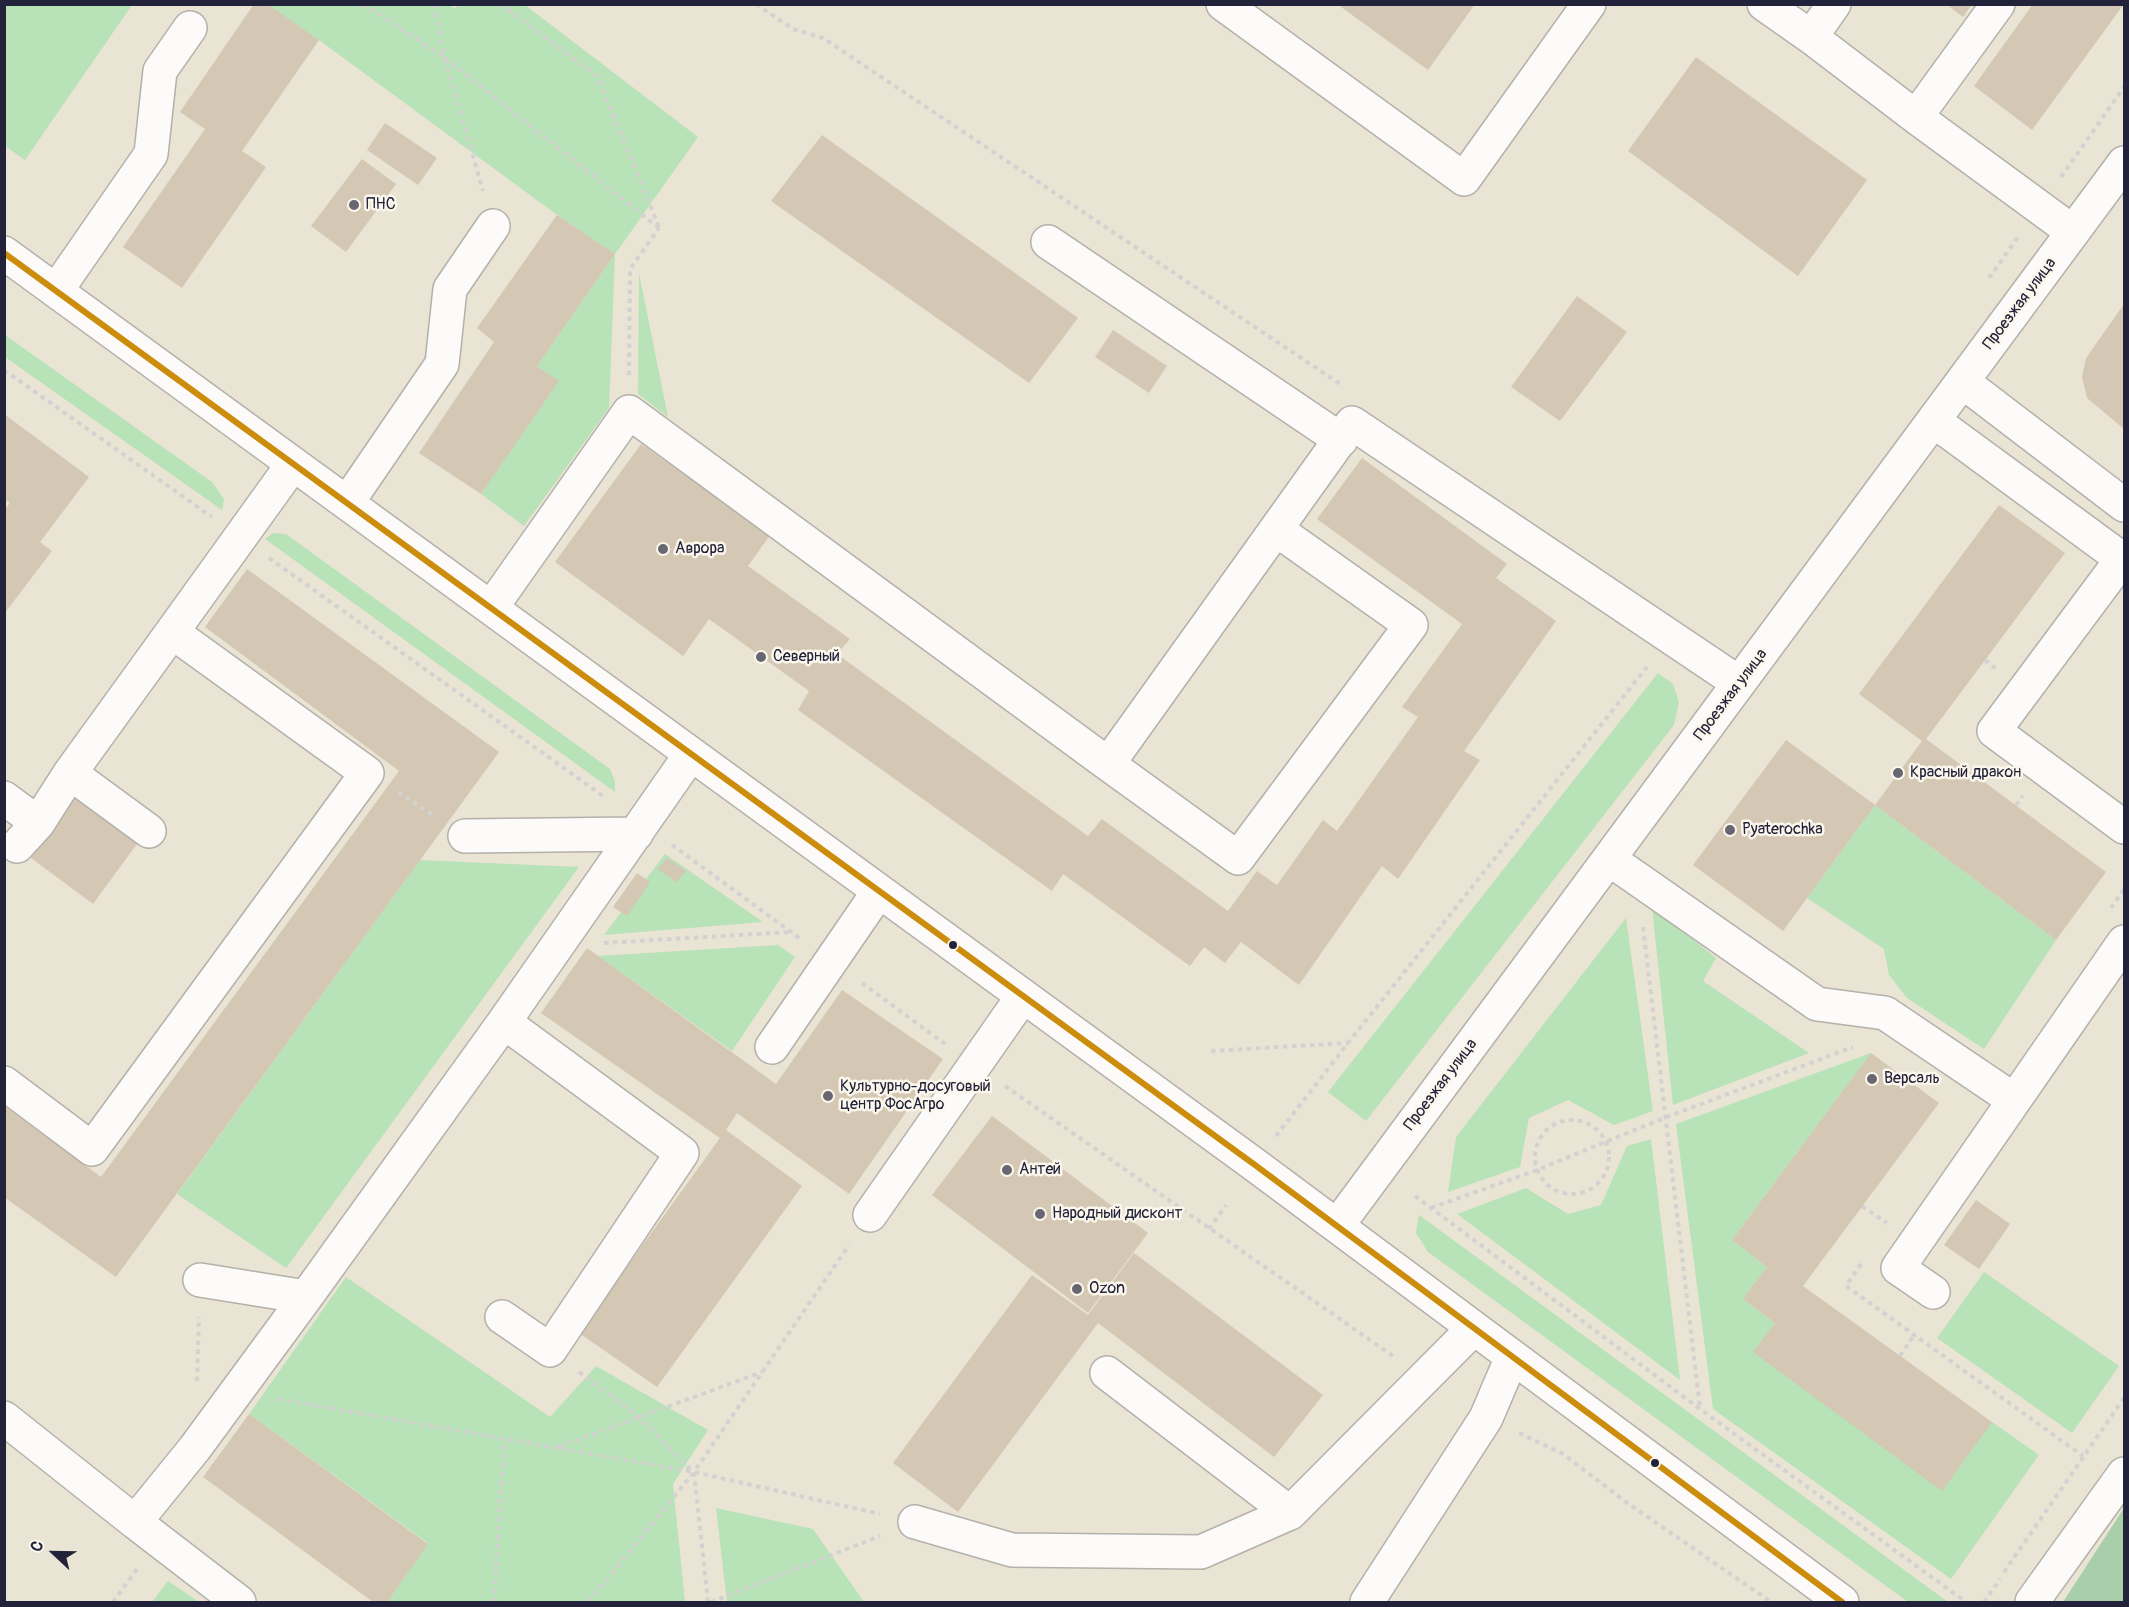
<!DOCTYPE html>
<meta charset="utf-8">
<style>
body{margin:0}
#map{position:relative;width:2129px;height:1607px;overflow:hidden;background:#eae4d5;font-family:Pangolin,sans-serif}
canvas{display:block}
.frame{position:absolute;inset:0;border:6px solid #22223b;pointer-events:none}
.north{position:absolute;left:24px;top:1523px;width:60px;height:60px;-webkit-text-stroke:4px #fbf7ec;paint-order:stroke;rotate:292deg;font-size:16px;font-weight:700;line-height:24px;text-align:center;color:#22223b}
.north::after{content:'';display:block;margin:auto;width:21px;height:27px;background:#22223b;clip-path:polygon(50% 0,100% 100%,50% 72%,0 100%)}
</style>
<div id="map">
<canvas width="2129" height="1607"></canvas>
<div class="frame"></div>
<div class="north">С</div>
</div>
<script>
const c = document.querySelector('canvas').getContext('2d');
c.lineJoin = 'round';
function fillPath(path, color) {
  c.fillStyle = color;
  c.fill(path, 'evenodd');
}
function toPath(rows) {
  const path = new Path2D();
  for (const r of rows) {
    if (r.length === 3) {
      path.moveTo(r[0] + r[2], r[1]);
      path.arc(r[0], r[1], r[2], 0, 2 * Math.PI);
      continue;
    }
    path.moveTo(r[0], r[1]);
    for (let i = 2; i < r.length; i += 2) path.lineTo(r[i], r[i + 1]);
  }
  return path;
}
function strokePath(path, color, width, dash) {
  c.strokeStyle = color;
  c.lineWidth = width;
  c.lineCap = dash ? 'butt' : 'round';
  c.setLineDash(dash || []);
  c.stroke(path);
}
function drawText(font, color, halo, rows, align = 'center') {
  c.font = font + ' Pangolin,sans-serif';
  c.lineWidth = 5;
  c.setLineDash([]);
  c.textBaseline = 'middle';
  c.strokeStyle = halo;
  c.fillStyle = color;
  for (const [text, x, y, turn = 0] of rows) {
    c.save();
    c.translate(x, y);
    c.rotate((+turn || 0) * Math.PI / 180);
    c.textAlign = isNaN(turn) ? turn : align;
    if (halo) c.strokeText(text, 0, 0);
    c.fillText(text, 0, 0);
    c.restore();
  }
}
const green = toPath([
 [449,4,455,9,458,5,525,5,698,137,615,254,609,408,524,526,481,494,558,381,537,366,615,254,564,220,319,40,267,5],
 [4,5,132,5,25,160,5,146],
 [639,273,668,417,638,394],
 [5,335,212,482,224,499,222,510,5,357],
 [273,533,286,534,610,769,615,781,615,792,265,539],
 [1658,673,1673,684,1679,702,1674,725,1366,1121,1328,1092],
 [1875,805,2056,940,1984,1049,1907,998,1889,975,1884,949,1807,898],
 [665,854,763,922,604,935],
 [420,860,579,867,286,1268,177,1194],
 [1652,907,1716,958,1703,981,1809,1053,1673,1105],
 [1626,918,1653,1111,1614,1125,1568,1100,1529,1118,1520,1167,1448,1192,1456,1137],
 [778,945,795,957,732,1051,598,956],
 [1871,1053,1732,1240,1767,1267,1743,1299,1775,1323,1754,1352,1992,1422,2039,1455,1951,1579,1713,1409,1676,1124],
 [1651,1139,1680,1380,1457,1214,1526,1188,1568,1214,1601,1205,1627,1146],
 [1419,1215,1948,1602,1908,1602,1428,1252,1416,1233],
 [1984,1272,2119,1366,2072,1433,1937,1338],
 [346,1277,550,1417,596,1366,708,1430,673,1484,685,1602,388,1601,428,1543,249,1414],
 [716,1508,813,1529,864,1602,869,1602,727,1602],
 [168,1581,199,1602,152,1602]
]);
const forest = toPath([
 [2124,1508,2124,1602,2063,1602]
]);
const building = toPath([
 [254,4,267,4,319,40,242,151,266,167,182,288,123,247,205,129,180,112],
 [1337,4,1475,4,1428,70],
 [1946,4,1972,4,1963,17],
 [2033,4,2124,4,2032,130,1974,86],
 [1696,57,1867,180,1798,276,1628,151],
 [385,123,437,158,418,185,367,150],
 [822,135,1078,318,1029,383,771,201],
 [362,159,396,184,346,252,311,226],
 [557,215,615,254,537,366,559,381,481,494,419,453,494,342,477,328],
 [1577,296,1627,332,1560,421,1511,387],
 [2124,304,2124,429,2087,398,2082,377,2086,358],
 [1113,330,1167,366,1149,393,1095,357],
 [4,414,89,477,40,542,52,551,4,614,4,510,10,503,4,499],
 [641,444,770,535,748,566,850,639,837,654,1088,836,1102,819,1228,911,1257,871,1277,885,1323,820,1337,831,1418,717,1402,707,1462,624,1317,519,1362,458,1507,564,1496,578,1556,621,1464,751,1480,760,1398,879,1382,866,1299,985,1241,942,1225,963,1204,947,1190,966,1063,874,1052,891,798,710,809,691,709,619,683,656,555,562],
 [1999,505,2065,553,1926,739,2106,872,2056,940,1875,805,1922,741,1859,694],
 [247,569,499,752,116,1277,4,1197,4,1106,101,1177,399,771,205,627],
 [1786,740,1875,805,1783,931,1693,865],
 [77,795,139,841,93,904,31,858],
 [667,858,686,871,676,882,658,869],
 [637,873,650,882,627,916,613,907],
 [587,948,776,1084,842,990,943,1059,849,1194,737,1113,726,1130,802,1186,657,1387,579,1333,720,1138,541,1013],
 [1871,1053,1939,1103,1803,1286,1992,1422,1942,1491,1753,1352,1775,1323,1743,1299,1767,1267,1732,1240],
 [992,1116,1148,1233,1088,1313,932,1195],
 [1976,1200,2010,1224,1979,1269,1944,1245],
 [1134,1253,1323,1395,1274,1457,1098,1323,958,1512,893,1463,1032,1275,1088,1315],
 [249,1414,428,1544,388,1601,390,1602,373,1602,203,1477]
]);
const path = toPath([
 [363,4,445,58,483,191],
 [434,4,445,58,659,228],
 [500,4,597,76,659,227],
 [756,4,793,29,823,38,1343,386],
 [2061,177,2124,87],
 [1989,278,2018,237],
 [4,370,212,517],
 [629,375,630,269,659,228],
 [269,558,603,796],
 [1985,660,1996,669],
 [398,792,434,816],
 [2016,805,2023,796],
 [672,845,802,940],
 [2111,908,2124,889],
 [1643,927,1700,1408],
 [604,943,791,932],
 [862,983,945,1044],
 [1211,1051,1348,1043],
 [1005,1086,1393,1356],
 [1572,1157,37],
 [1276,1136,1348,1043,1647,667],
 [1415,1196,1700,1409,1966,1602],
 [1862,1206,1887,1223],
 [1431,1208,1537,1170,1664,1118,1853,1047],
 [1209,1229,1226,1205],
 [1861,1264,1846,1286,2083,1456],
 [1900,1356,1914,1335],
 [579,1372,639,1417,693,1472],
 [197,1381,199,1317],
 [278,1399,694,1472,880,1514],
 [1519,1433,1563,1454,1626,1502,1771,1602],
 [558,1447,762,1372],
 [2004,1572,2124,1398],
 [113,1602,137,1569],
 [494,1602,504,1439],
 [589,1602,693,1473],
 [708,1602,694,1472,849,1245],
 [711,1602,880,1536],
 [1984,1602,2000,1579]
]);
const minor = toPath([
 [1223,4,1464,179,1589,4],
 [1764,4,1811,37],
 [1834,4,1811,37,1916,117],
 [1998,4,1916,117,2073,232],
 [1048,242,1341,440],
 [4,253,1255,1165,1842,1602],
 [56,291,151,154,160,71,190,28],
 [1963,382,2124,505],
 [1934,421,2122,559,1994,731,2124,827],
 [347,503,442,364,450,289,493,226],
 [491,608,629,412,1108,764,1352,423,1739,683],
 [1108,764,1238,858,1411,625,1277,530],
 [70,773,149,831],
 [4,798,38,823],
 [465,836,636,834],
 [17,846,38,823,70,773,172,632],
 [1609,859,1817,1004,1885,1013,2014,1100],
 [772,1047,879,891],
 [4,1083,92,1149,367,773,172,632,293,464],
 [870,1215,1023,996],
 [1337,1226,2124,163],
 [200,1280,306,1297],
 [1933,1292,1898,1268,2124,942],
 [502,1317,550,1350,682,1153,504,1022],
 [1107,1373,1290,1513,1474,1328],
 [4,1418,135,1522],
 [915,1522,1012,1550,1201,1552,1290,1513],
 [239,1602,135,1522,195,1448,306,1297,504,1022,691,754],
 [1367,1602,1486,1418,1512,1357],
 [2032,1602,2124,1474]
]);
const bus1 = toPath([
 [4,253,1255,1165,1842,1602]
]);
const markers = [
 [354,205,6,"#686671"],
 [663,549,6,"#686671"],
 [761,657,6,"#686671"],
 [1898,773,6,"#686671"],
 [1730,830,6,"#686671"],
 [953,945,5,"#22223b"],
 [1872,1079,6,"#686671"],
 [828,1096,6,"#686671"],
 [1007,1170,6,"#686671"],
 [1040,1214,6,"#686671"],
 [1077,1289,6,"#686671"],
 [1655,1463,5,"#22223b"]
];
const poiNames = [
 ["ПНС",366,205],
 ["Аврора",675,549],
 ["Северный",773,657],
 ["Красный дракон",1910,773],
 ["Pyaterochka",1742,830],
 ["Версаль",1884,1079],
 ["Культурно-досуговый",840,1087],
 ["центр ФосАгро",840,1105],
 ["Антей",1019,1170],
 ["Народный дисконт",1052,1214],
 ["Ozon",1089,1289]
];
const streetNames = [
 ["Проезжая улица",2020,304,-53],
 ["Проезжая улица",1731,695,-53],
 ["Проезжая улица",1441,1085,-53]
];
fillPath(green, '#b8e2b7');
fillPath(forest, '#a9cfaa');
fillPath(building, '#d4c7b3');
strokePath(minor, '#b4b0aa', 36);
strokePath(path, '#d3d2d0', 4, [4.5, 4.5]);
strokePath(minor, '#fcfbf9', 33);
strokePath(bus1, '#cc8c0c', 6);
for (const [x, y, r, color] of markers) {
  const dot = new Path2D();
  dot.arc(x, y, r, 0, 2 * Math.PI);
  c.fillStyle = color;
  c.fill(dot);
  strokePath(dot, '#fbf7ec', 2);
}
drawText('16px', '#22223b', '#fbf7ec', poiNames, 'left');
drawText('16px', '#22223b', '#fbf7ec', streetNames);
</script>
